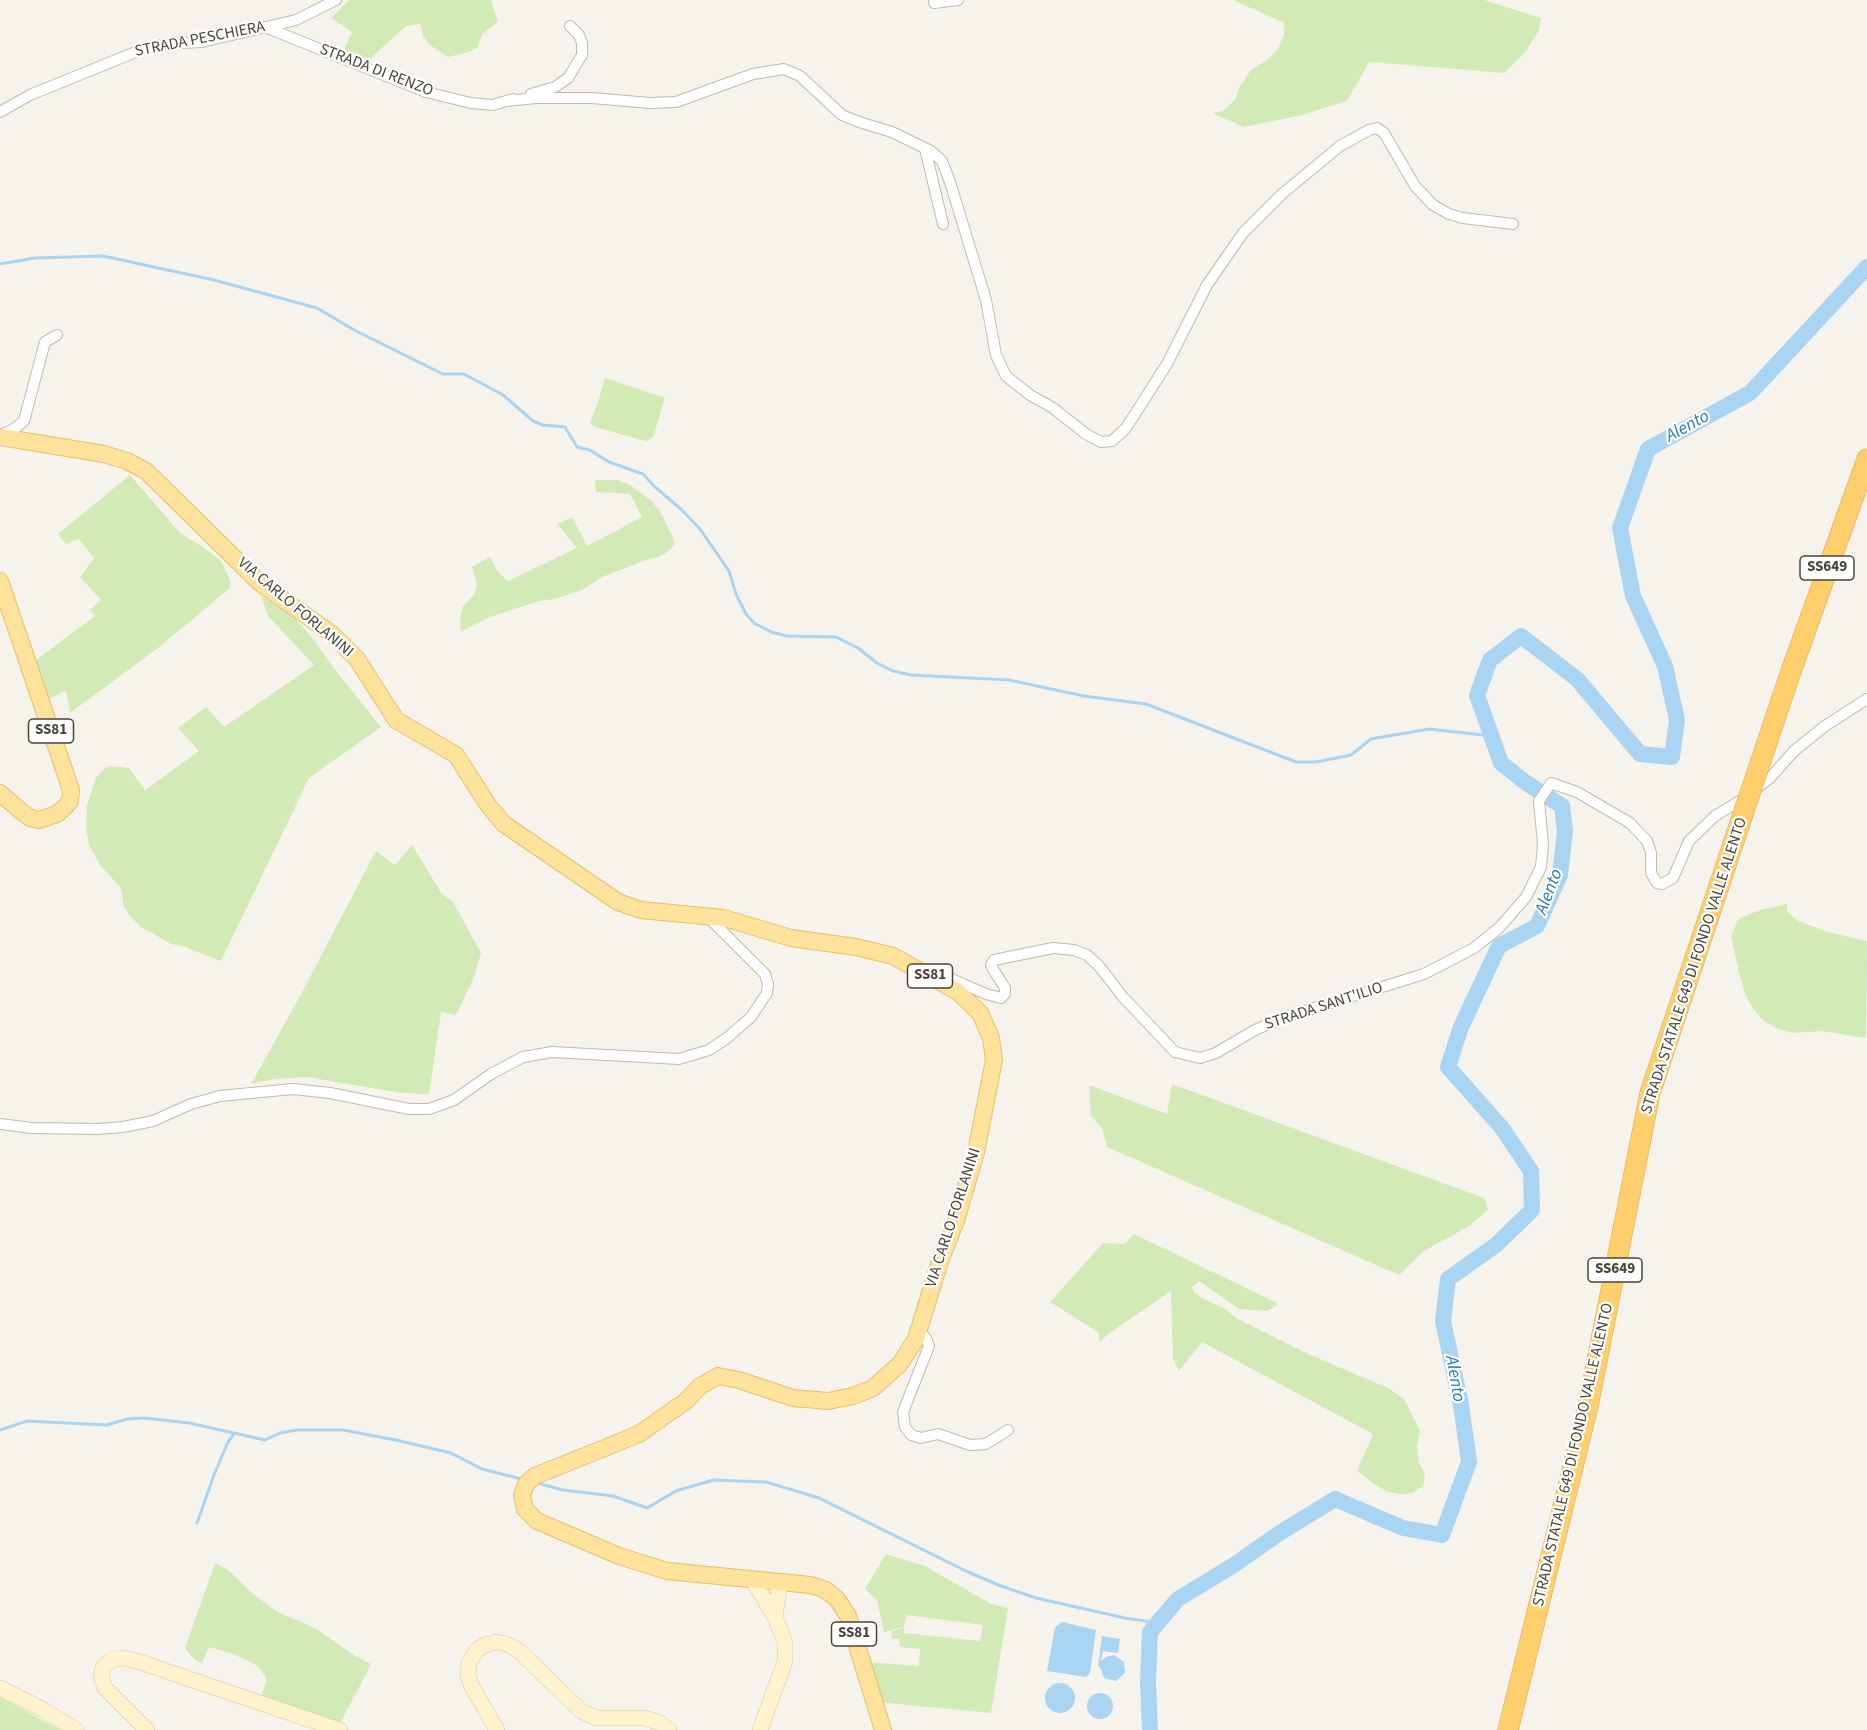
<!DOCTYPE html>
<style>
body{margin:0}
canvas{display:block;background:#f6f3ec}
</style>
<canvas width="1867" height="1730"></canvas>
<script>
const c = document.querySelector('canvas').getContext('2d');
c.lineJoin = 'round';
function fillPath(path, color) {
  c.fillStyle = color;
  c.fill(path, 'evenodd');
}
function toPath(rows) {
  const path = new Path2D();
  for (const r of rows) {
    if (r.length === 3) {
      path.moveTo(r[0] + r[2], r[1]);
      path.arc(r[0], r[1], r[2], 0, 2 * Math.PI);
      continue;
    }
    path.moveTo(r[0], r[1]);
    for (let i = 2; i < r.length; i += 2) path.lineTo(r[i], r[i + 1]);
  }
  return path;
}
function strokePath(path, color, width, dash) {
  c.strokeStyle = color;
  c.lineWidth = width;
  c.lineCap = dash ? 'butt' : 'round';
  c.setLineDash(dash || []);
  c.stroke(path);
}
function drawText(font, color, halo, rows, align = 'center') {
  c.font = font + ' "Source Sans 3",sans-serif';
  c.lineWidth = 4.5;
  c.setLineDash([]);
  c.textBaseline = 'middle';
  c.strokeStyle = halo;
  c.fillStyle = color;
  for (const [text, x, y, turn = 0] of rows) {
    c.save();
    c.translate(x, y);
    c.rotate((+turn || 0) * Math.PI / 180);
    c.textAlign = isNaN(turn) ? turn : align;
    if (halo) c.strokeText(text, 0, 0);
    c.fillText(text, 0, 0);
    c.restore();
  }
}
const green = toPath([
 [349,0,491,0,498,22,482,34,478,47,469,52,448,57,430,45,423,36,420,24,407,26,398,33,370,59,366,67,341,56,352,32,331,18],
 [1233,0,1484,0,1541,18,1539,30,1526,51,1504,73,1369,62,1347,101,1302,115,1244,127,1212,113,1223,111,1235,100,1240,86,1251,70,1270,58,1277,50,1284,35,1284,23],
 [605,378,665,398,653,437,647,441,641,440,595,427,590,423,598,402],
 [130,475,181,534,202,546,221,561,230,580,230,588,158,648,70,713,66,691,43,701,32,663,95,616,90,610,101,600,80,577,94,558,79,539,66,544,58,534],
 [595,480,618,480,630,485,652,501,661,513,673,538,675,544,670,550,661,556,643,561,602,577,582,590,554,599,539,601,493,616,461,631,460,619,463,606,474,595,477,585,472,567,490,557,498,572,508,581,577,548,557,524,572,517,587,546,642,517,630,494,596,492],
 [261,596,290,613,311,636,333,667,381,727,309,778,221,961,182,946,171,944,141,927,130,916,124,907,121,888,100,865,89,845,86,828,87,805,96,778,105,768,111,766,129,768,145,790,199,751,178,728,206,707,224,727,314,665,269,617],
 [412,845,442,894,453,902,481,953,474,977,456,1015,441,1012,429,1094,402,1093,307,1077,275,1079,251,1084,300,996,376,851,395,865],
 [1787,904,1787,911,1798,921,1828,932,1867,941,1866,1038,1822,1031,1793,1033,1778,1029,1765,1022,1753,1009,1746,996,1740,977,1731,936,1738,919,1760,910],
 [1172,1084,1484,1198,1488,1209,1471,1225,1424,1251,1399,1275,1107,1147,1102,1128,1091,1116,1089,1085,1167,1114],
 [1134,1234,1279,1304,1267,1311,1239,1309,1199,1281,1192,1287,1194,1292,1202,1298,1224,1308,1236,1318,1306,1353,1388,1388,1404,1399,1420,1431,1417,1446,1419,1463,1425,1474,1423,1486,1412,1493,1400,1494,1388,1492,1374,1484,1357,1471,1373,1434,1202,1342,1179,1371,1173,1359,1171,1291,1108,1334,1100,1342,1098,1332,1050,1302,1103,1243,1125,1244],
 [886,1554,925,1566,991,1604,1008,1608,991,1713,877,1702,865,1662,919,1666,920,1649,900,1647,899,1639,892,1639,891,1631,904,1628,904,1633,980,1641,983,1625,906,1615,904,1627,884,1632,877,1600,865,1589],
 [215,1563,228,1570,251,1592,276,1611,315,1628,355,1656,371,1664,340,1724,258,1699,262,1695,266,1681,265,1676,258,1666,248,1661,233,1654,209,1647,202,1663,195,1660,189,1653,185,1648],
 [0,1697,60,1730,0,1730]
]);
const water = toPath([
 [1062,1622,1096,1630,1090,1673,1086,1677,1047,1671,1055,1627],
 [1102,1636,1120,1639,1118,1653,1103,1651,1101,1661,1106,1657,1114,1655,1124,1662,1125,1673,1116,1681,1104,1678,1100,1667,1098,1667],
 [1060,1698,15],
 [1100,1706,13]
]);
const stream = toPath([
 [0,264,35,258,103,256,214,280,317,308,356,331,443,374,464,374,503,395,533,421,543,425,565,427,577,447,590,450,609,462,643,474,655,487,682,510,700,529,729,571,736,594,746,614,754,623,771,632,787,636,836,637,858,648,877,663,893,671,911,675,1009,680,1084,696,1146,704,1296,762,1316,762,1351,755,1371,739,1429,729,1492,736],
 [0,1430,27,1421,107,1425,127,1419,144,1418,189,1423,265,1440,280,1433,297,1430,343,1430,396,1440,451,1453,482,1469,522,1479],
 [537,1483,563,1490,613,1496,647,1508,676,1491,713,1480,766,1482,819,1498,968,1572,1001,1586,1036,1598,1125,1618,1158,1623],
 [197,1523,214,1475,228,1442,234,1434]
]);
const river = toPath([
 [1150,1730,1148,1682,1150,1632,1178,1599,1234,1565,1278,1534,1335,1499,1403,1528,1442,1535,1469,1462,1461,1405,1443,1321,1448,1279,1496,1245,1532,1210,1531,1171,1502,1128,1448,1067,1461,1027,1499,946,1537,926,1560,875,1565,831,1562,806,1525,782,1501,763,1477,695,1490,660,1521,636,1577,679,1640,754,1672,757,1677,720,1665,666,1633,596,1620,528,1648,449,1750,393,1867,267]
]);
const street = toPath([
 [934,3,958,0],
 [265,27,426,92,471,103,493,105,513,99],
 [531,94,555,87,568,78,582,55,582,43,579,35,570,26],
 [506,101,536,98,592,98,650,103,676,102,753,74,784,69,800,76,842,115,859,122,892,132,931,151,942,161,950,182,986,300,996,355,1006,376,1030,395,1053,408,1086,434,1101,442,1112,441,1126,428,1167,364,1207,285,1243,233,1282,194,1340,146,1369,130,1377,128,1384,133,1415,186,1433,205,1449,214,1463,218,1513,224],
 [0,112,30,95,143,49,165,44,202,42,296,20,336,0],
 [925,148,943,224],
 [0,436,15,428,24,421,45,342,57,335],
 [938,973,986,994,1001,998,1005,994,1005,988,993,969,991,965,994,960,1053,948,1074,950,1087,955,1099,966,1123,997,1175,1052,1200,1058,1216,1053,1255,1030,1285,1017,1424,974,1474,948,1499,928,1526,897,1541,867,1543,844,1539,801,1551,783,1577,792,1630,823,1647,841,1651,853,1651,873,1657,883,1662,884,1673,878,1689,841,1715,816,1741,800,1770,778,1794,751,1825,726,1867,699],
 [0,1124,32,1128,98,1129,123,1127,153,1121,191,1104,220,1096,293,1089,330,1093,409,1109,429,1109,454,1100,491,1074,523,1057,552,1052,679,1059,709,1050,727,1038,751,1017,767,993,768,984,765,974,707,916],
 [918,1330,926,1338,929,1346,903,1412,905,1427,911,1435,921,1438,938,1434,970,1445,986,1444,1008,1430]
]);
const secondary = toPath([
 [753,1581,775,1617,785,1643,785,1661,760,1730],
 [775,1617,780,1582],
 [0,1688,42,1709,76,1730],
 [147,1730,105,1688,101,1676,103,1667,111,1660,122,1658,137,1661,340,1730],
 [497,1730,471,1685,468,1675,469,1663,476,1651,485,1645,497,1642,507,1644,518,1650,581,1711,596,1718,644,1718,660,1723,669,1730]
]);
const primary = toPath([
 [0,437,104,454,127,461,146,471,260,583,332,634,357,659,396,720,456,755,488,805,504,824,618,902,641,910,724,918,791,938,856,947,893,956,958,992,980,1013,991,1038,994,1060,976,1152,956,1221,940,1261,916,1339,900,1364,873,1388,853,1396,828,1401,793,1398,739,1380,718,1376,699,1387,686,1401,639,1434,535,1476,526,1484,522,1496,525,1509,537,1521,619,1556,667,1571,811,1585,826,1590,837,1599,848,1616,883,1730],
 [0,581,71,790,70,801,65,807,57,814,39,820,30,818,22,812,0,793]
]);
const highway = toPath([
 [1789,677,1867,459],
 [1508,1730,1588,1406,1650,1093,1742,817]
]);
const highwayBridge = toPath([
 [1742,817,1789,677]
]);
const shields = [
 [1827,568,54],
 [51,731,45],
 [930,976,45],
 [1615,1270,54],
 [854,1634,45]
];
const shieldNames = [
 ["SS649",1827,568],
 ["SS81",51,731],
 ["SS81",930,976],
 ["SS649",1615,1270],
 ["SS81",854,1634]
];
const streetNames = [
 ["STRADA PESCHIERA",200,40,-11],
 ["STRADA DI RENZO",376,71,21],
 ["VIA CARLO FORLANINI",295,608,40],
 ["STRADA STATALE 649 DI FONDO VALLE ALENTO",1695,966,-72],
 ["STRADA SANT'ILIO",1324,1007,-18],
 ["VIA CARLO FORLANINI",954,1218,-72],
 ["STRADA STATALE 649 DI FONDO VALLE ALENTO",1574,1455,-77]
];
const waterNames = [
 ["Alento",1688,427,-29],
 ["Alento",1550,892,-69],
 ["Alento",1454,1379,80]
];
fillPath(green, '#d2eab5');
fillPath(water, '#a9d4f2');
strokePath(stream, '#a9d4f2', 3);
strokePath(river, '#a9d4f2', 16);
strokePath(street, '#c2bbae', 12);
strokePath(secondary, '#d6c79b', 16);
strokePath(primary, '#e6c16a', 18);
strokePath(highway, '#e0a43c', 21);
strokePath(street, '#fff', 10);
strokePath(secondary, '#fff3cd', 15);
strokePath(primary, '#ffe39c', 16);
strokePath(highway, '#ffcf6e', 20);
strokePath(highwayBridge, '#e0a43c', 21, []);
strokePath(highwayBridge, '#ffcf6e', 20);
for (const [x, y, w] of shields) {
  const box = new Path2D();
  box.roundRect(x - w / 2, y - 12, w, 24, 4.5);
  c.fillStyle = '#fff';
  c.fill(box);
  strokePath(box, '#4b4439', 1.5);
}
drawText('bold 15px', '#4b4439', null, shieldNames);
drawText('16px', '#4b4439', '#fff', streetNames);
drawText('italic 18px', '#2e7ab2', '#fff', waterNames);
</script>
